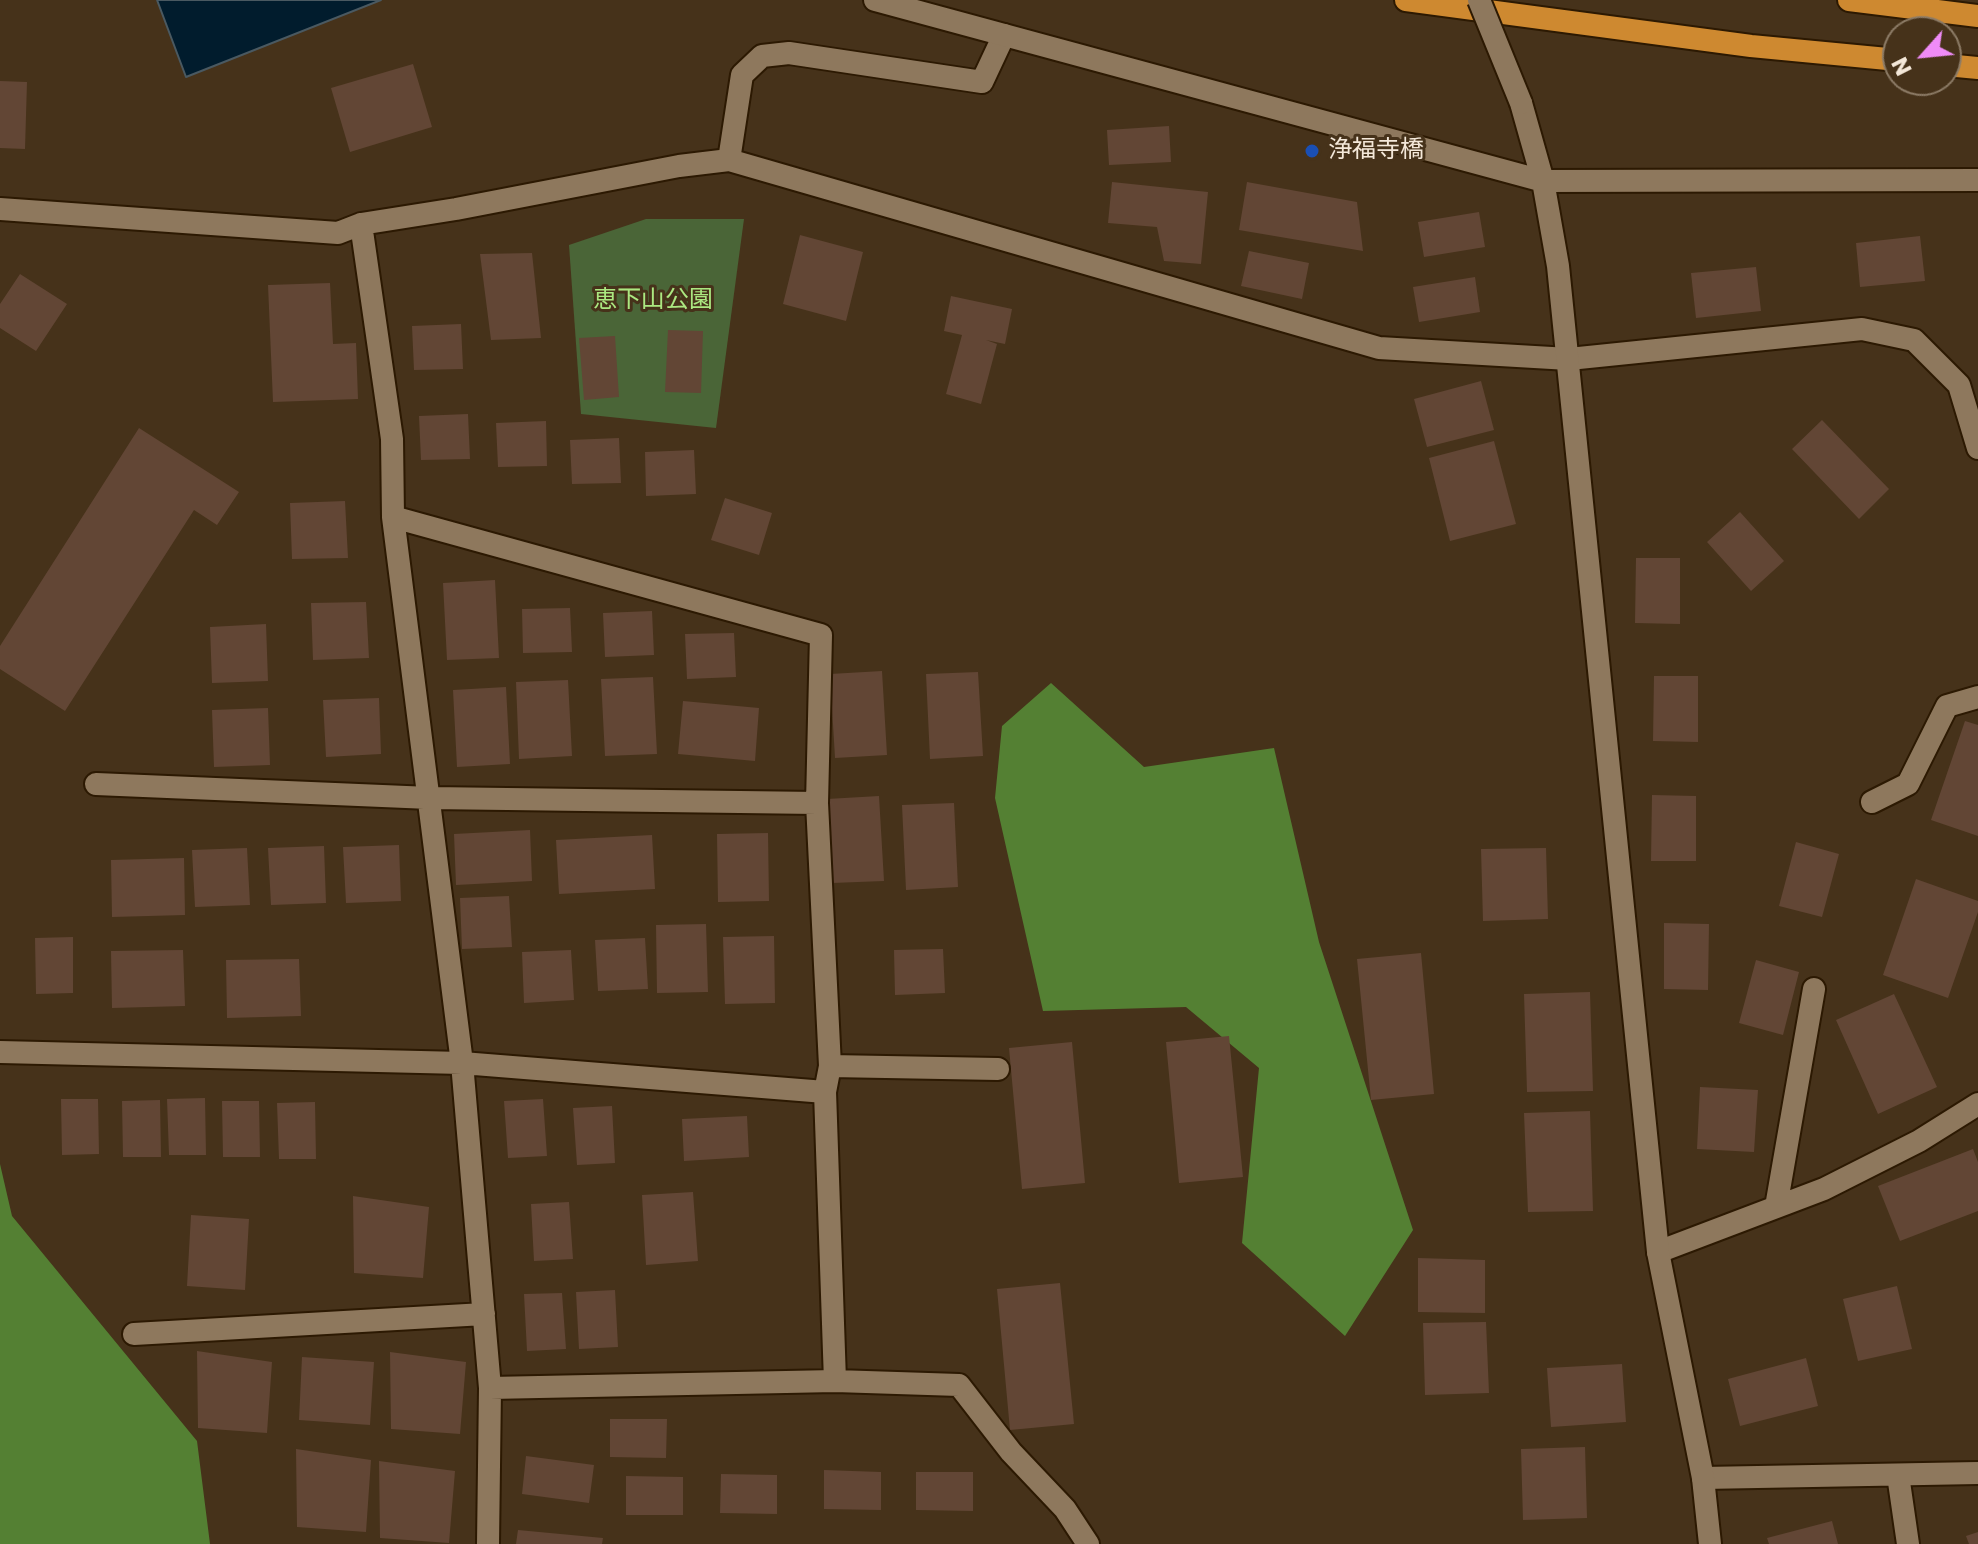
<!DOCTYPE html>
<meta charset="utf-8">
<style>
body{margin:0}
#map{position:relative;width:1978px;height:1544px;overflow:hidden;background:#46321a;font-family:Poppins,sans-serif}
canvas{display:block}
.north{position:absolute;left:1882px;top:16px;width:80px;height:80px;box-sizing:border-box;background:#46321a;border:2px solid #8c7b66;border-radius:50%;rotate:243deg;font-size:22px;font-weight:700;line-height:32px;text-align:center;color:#f4e8d9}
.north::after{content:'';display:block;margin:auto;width:28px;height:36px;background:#ef8bf7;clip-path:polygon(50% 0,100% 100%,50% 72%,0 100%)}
</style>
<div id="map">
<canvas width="1978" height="1544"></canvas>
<div class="north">N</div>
</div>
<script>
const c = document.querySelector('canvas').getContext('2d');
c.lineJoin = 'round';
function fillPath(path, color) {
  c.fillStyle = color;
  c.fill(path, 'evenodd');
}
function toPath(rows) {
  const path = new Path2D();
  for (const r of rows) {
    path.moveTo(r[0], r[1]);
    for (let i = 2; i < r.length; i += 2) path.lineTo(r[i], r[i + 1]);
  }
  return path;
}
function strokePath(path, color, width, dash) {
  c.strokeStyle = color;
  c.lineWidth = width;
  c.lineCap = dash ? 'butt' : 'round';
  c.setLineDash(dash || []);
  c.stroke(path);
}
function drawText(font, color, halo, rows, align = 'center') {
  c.font = font + ' Poppins,"Noto Sans JP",sans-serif';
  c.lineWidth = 6;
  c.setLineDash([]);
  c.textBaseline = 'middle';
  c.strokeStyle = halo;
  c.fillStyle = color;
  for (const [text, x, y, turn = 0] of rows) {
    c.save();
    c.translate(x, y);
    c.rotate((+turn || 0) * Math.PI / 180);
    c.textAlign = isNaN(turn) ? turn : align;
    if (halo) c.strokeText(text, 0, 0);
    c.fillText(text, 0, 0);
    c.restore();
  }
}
const green = toPath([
 [646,219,744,219,716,428,581,414,569,245]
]);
const forest = toPath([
 [1051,683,1144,767,1274,748,1319,942,1413,1230,1345,1336,1242,1243,1259,1068,1186,1007,1043,1011,995,798,1002,726],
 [0,1164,12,1216,197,1441,210,1544,0,1544]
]);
const water = toPath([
 [157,0,381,0,186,77,157,0]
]);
const building = toPath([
 [413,64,432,127,350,152,331,88],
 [0,81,27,82,25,149,0,148],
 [1169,126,1171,162,1109,165,1107,130],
 [1112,182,1208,192,1201,264,1164,261,1157,227,1108,223],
 [1247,182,1357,202,1363,251,1239,230],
 [1479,212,1485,247,1424,257,1418,222],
 [800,235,863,252,846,321,783,304],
 [1920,236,1925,281,1860,287,1856,243],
 [1249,251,1309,263,1302,299,1241,286],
 [532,253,541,338,491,340,480,254],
 [1756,267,1761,311,1696,318,1691,273],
 [20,274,67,304,36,351,0,328,0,304],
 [1475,277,1480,312,1419,322,1413,287],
 [330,283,333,344,356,343,358,399,273,402,268,285],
 [951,296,1012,309,1005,344,986,340,997,344,981,404,946,394,962,335,944,331],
 [461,324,463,369,414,370,412,326],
 [668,330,703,331,701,393,665,392],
 [615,336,619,397,584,400,579,338],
 [1481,381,1494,430,1427,447,1414,399],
 [468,414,470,459,421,460,419,416],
 [1822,420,1889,489,1859,519,1792,449],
 [546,421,547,466,498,467,496,423],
 [139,428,239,492,217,525,194,510,65,711,0,669,0,646],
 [619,438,621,483,572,484,570,440],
 [1494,441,1516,524,1450,541,1429,458],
 [694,450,696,494,646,496,645,452],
 [725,498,772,513,759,555,711,540],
 [345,501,348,558,292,559,290,503],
 [1740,512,1784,561,1751,591,1707,542],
 [1636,558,1680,558,1680,624,1635,623],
 [495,580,499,658,447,660,443,583],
 [366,602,369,658,313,660,311,603],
 [570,608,572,652,523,653,522,609],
 [652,611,654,655,605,657,603,613],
 [266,624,268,681,212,683,210,627],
 [734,633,736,677,687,679,685,634],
 [882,671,887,755,835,758,830,674],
 [978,672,983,756,930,759,926,674],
 [1654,676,1698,676,1698,742,1653,741],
 [653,677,657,754,605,756,601,679],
 [568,680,572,756,519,759,516,682],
 [506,687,510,764,457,767,453,690],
 [379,698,381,754,326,757,323,700],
 [683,701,759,708,755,761,678,754],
 [268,708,270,765,214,767,212,710],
 [1965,721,1978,725,1978,836,1931,820],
 [1652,795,1696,796,1696,861,1651,861],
 [879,796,884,881,832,883,827,799],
 [954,803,958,887,906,890,902,805],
 [530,830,532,881,456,885,454,834],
 [768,833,769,901,718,902,717,834],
 [652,835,655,889,559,894,556,840],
 [1796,842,1839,854,1822,917,1779,906],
 [399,845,401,901,346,903,343,847],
 [324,846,326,903,271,905,268,848],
 [247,848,250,905,195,907,192,850],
 [1546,848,1548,919,1483,921,1481,849],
 [184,858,185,915,112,917,111,860],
 [1916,879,1978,901,1978,912,1948,998,1883,975],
 [509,896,512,947,462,949,460,898],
 [1664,923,1709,924,1708,990,1664,989],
 [706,924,708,992,657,993,656,925],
 [774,936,775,1003,725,1004,723,937],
 [73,937,73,993,36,994,35,938],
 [645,938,648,989,598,991,595,940],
 [943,949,945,993,895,995,894,950],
 [183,950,185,1006,112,1008,111,951],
 [571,950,574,1000,524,1003,522,952],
 [1421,953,1434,1094,1371,1100,1357,959],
 [299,959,301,1016,227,1018,226,960],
 [1756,960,1799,972,1783,1035,1739,1023],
 [1590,992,1593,1091,1527,1092,1524,994],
 [1894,994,1937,1087,1878,1114,1836,1020],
 [1229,1036,1243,1177,1179,1183,1166,1042],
 [1072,1042,1085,1183,1022,1189,1009,1048],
 [1700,1087,1758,1090,1754,1152,1697,1149],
 [205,1098,206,1155,169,1155,167,1099],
 [61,1099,98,1099,99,1154,62,1155],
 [543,1099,547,1156,508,1158,504,1101],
 [160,1100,161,1157,123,1157,122,1101],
 [222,1101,259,1101,260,1157,223,1157],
 [315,1102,316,1159,279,1159,277,1103],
 [612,1106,615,1163,577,1165,573,1108],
 [1590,1111,1593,1211,1528,1212,1524,1113],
 [747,1116,749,1157,684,1161,682,1119],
 [1973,1149,1978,1162,1978,1211,1900,1241,1878,1186],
 [693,1192,698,1261,646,1265,642,1195],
 [353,1196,429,1207,423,1278,354,1273],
 [569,1202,573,1259,534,1261,531,1204],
 [191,1215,249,1219,245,1290,187,1286],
 [1418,1258,1485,1260,1485,1313,1418,1312],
 [1060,1283,1074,1424,1010,1430,997,1289],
 [1897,1286,1912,1349,1858,1361,1843,1299],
 [615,1290,618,1347,579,1349,576,1292],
 [562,1293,566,1349,527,1351,524,1294],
 [1486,1322,1489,1393,1425,1395,1423,1323],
 [197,1351,272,1362,267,1433,198,1428],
 [390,1352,466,1362,460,1434,391,1429],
 [302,1357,374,1362,370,1425,299,1420],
 [1806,1358,1818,1406,1740,1426,1728,1379],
 [1622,1364,1626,1422,1551,1427,1547,1368],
 [610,1419,667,1419,666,1458,610,1457],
 [1585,1447,1587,1518,1523,1520,1521,1449],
 [296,1449,371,1460,366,1532,297,1527],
 [526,1456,594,1465,589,1503,522,1494],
 [379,1461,455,1471,449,1543,380,1538],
 [824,1470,881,1472,881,1510,824,1509],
 [916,1472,973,1472,973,1511,916,1510],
 [721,1474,777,1475,777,1514,720,1513],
 [626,1476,683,1477,683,1515,626,1515],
 [1832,1521,1838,1544,1769,1544,1767,1538],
 [518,1530,603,1538,602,1544,516,1544],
 [1978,1532,1978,1544,1969,1544,1966,1536]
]);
const minor = toPath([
 [729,160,742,75,762,56,789,53,982,82,1004,35],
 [0,209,338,233,361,224,456,209,679,166,729,160,1379,348,1569,359,1862,329,1914,340,1959,385,1978,448],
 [361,224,392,439,393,517,462,1063,490,1388,488,1544],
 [393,517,821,635,817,803,830,1066,825,1092,835,1381,490,1388],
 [96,784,430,798,817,803],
 [1872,802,1908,784,1947,706,1978,697],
 [0,1052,462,1063,825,1092],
 [830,1066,998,1069],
 [1776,1207,1814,989],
 [1658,1252,1824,1189,1919,1141,1978,1104],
 [134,1334,484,1314],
 [835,1381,959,1385,1011,1452,1065,1509,1088,1544],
 [1898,1475,1908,1544],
 [1703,1478,1978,1473]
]);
const tertiary = toPath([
 [875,0,1543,181,1978,180],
 [1521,103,1543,181,1558,266,1658,1252,1703,1478,1710,1544]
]);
const trunk = toPath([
 [1406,0,1751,46,1898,60],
 [1849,0,1978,16],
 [1946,65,1978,68]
]);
const tertiaryBridge = toPath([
 [1479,0,1521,103]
]);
const markers = [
 [1312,151,8,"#1a4fb4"]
];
const poiNames = [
 ["浄福寺橋",1328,151]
];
const parkNames = [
 ["恵下山公園",653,301]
];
fillPath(green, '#4a6537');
fillPath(forest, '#548033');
fillPath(water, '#011c2d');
strokePath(water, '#4a5961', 2);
fillPath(building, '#624635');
strokePath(minor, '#2c1902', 26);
strokePath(tertiary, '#2c1902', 26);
strokePath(trunk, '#2c1902', 26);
strokePath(minor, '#8e785d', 22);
strokePath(tertiary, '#8e785d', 22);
strokePath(trunk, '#ce8930', 22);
strokePath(tertiaryBridge, '#2c1902', 26, []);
strokePath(tertiaryBridge, '#8e785d', 22);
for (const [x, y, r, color] of markers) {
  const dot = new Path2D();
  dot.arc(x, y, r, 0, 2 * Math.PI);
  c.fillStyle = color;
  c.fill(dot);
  strokePath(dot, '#46321a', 3);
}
drawText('24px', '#f4e8d9', '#46321a', poiNames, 'left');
drawText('24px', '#abe881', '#46321a', parkNames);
</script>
